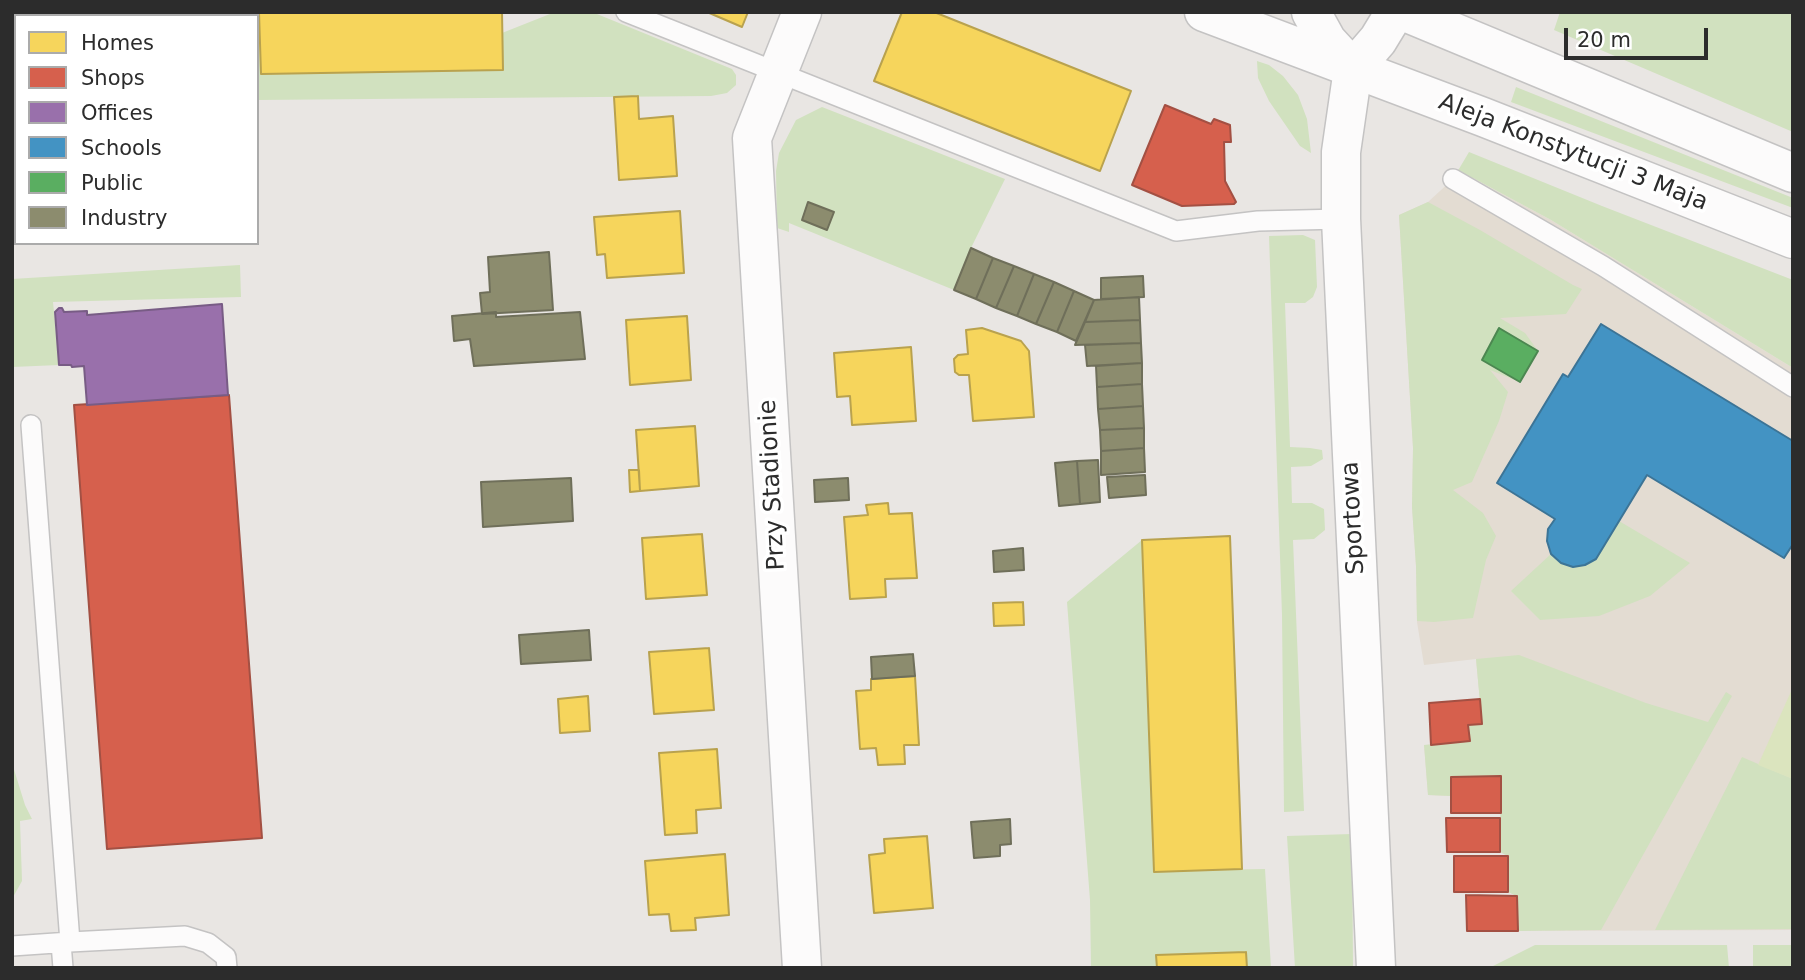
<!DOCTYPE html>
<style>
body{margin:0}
#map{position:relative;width:1805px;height:980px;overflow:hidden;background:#e9e6e3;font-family:"DejaVu Sans",sans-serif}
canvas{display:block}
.frame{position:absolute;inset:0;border:14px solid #2c2c2c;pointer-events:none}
.legend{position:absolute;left:14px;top:14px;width:245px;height:231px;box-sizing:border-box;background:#fff;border:2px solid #ababab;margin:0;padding:9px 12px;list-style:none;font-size:21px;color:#2c2c2c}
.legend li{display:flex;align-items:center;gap:14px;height:35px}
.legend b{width:35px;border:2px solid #ababab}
.scale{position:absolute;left:1564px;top:28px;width:144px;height:32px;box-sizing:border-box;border:4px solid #2c2c2c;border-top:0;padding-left:9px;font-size:21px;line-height:24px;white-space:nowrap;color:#2c2c2c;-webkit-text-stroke:5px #fff;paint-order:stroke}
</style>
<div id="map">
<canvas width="1805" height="980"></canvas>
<div class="frame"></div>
<ul class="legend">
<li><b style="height:19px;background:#f6d55c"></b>Homes</li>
<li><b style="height:19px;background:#d6604d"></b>Shops</li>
<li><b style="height:19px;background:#9970ab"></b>Offices</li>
<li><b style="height:19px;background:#4393c3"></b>Schools</li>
<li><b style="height:19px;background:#5aae61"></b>Public</li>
<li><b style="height:19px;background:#8c8c6e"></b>Industry</li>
</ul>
<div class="scale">20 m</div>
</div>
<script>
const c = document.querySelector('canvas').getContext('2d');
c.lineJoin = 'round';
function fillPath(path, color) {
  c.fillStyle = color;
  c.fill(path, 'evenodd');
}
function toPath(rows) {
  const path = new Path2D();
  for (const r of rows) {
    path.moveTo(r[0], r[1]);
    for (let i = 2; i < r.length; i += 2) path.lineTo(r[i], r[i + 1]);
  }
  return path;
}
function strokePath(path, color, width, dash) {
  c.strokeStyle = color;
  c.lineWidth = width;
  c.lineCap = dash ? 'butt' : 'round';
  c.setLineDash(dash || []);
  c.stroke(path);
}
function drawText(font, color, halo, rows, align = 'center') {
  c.font = font + ' "DejaVu Sans",sans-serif';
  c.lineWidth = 7;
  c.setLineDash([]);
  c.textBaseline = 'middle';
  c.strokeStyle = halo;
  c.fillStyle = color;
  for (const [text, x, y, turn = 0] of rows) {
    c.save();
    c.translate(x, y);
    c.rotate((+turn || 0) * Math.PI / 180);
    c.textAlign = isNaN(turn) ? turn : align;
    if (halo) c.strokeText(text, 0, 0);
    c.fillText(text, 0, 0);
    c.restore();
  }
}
const education = toPath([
 [1473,178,1551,220,1793,368,1793,930,1518,931,1517,896,1508,892,1508,856,1500,852,1501,777,1451,777,1451,796,1428,795,1424,745,1469,741,1482,723,1476,659,1424,665,1417,622,1416,566,1412,507,1413,448,1399,215,1428,202,1453,179]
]);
const green = toPath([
 [219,12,259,12,261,74,502,70,502,33,555,12,592,12,732,69,736,75,736,85,727,93,711,96,257,100,257,16,220,16],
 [1560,12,1793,12,1793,132,1554,30],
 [1257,61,1269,65,1283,76,1298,95,1307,119,1311,153,1300,146,1269,101,1258,78],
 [1516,87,1793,198,1793,208,1511,102],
 [822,107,1005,179,971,248,954,290,789,223,789,232,777,228,776,171,779,153,796,120],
 [1469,152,1602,206,1793,280,1793,368,1551,220,1473,178,1453,179],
 [1428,202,1480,230,1573,285,1582,289,1566,314,1500,318,1525,333,1538,351,1520,382,1490,370,1508,392,1499,421,1472,482,1453,490,1483,513,1496,536,1486,560,1473,618,1434,622,1417,621,1416,566,1412,507,1413,448,1399,215],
 [1303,235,1315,240,1317,287,1313,297,1305,303,1285,303,1290,447,1310,448,1322,450,1323,459,1311,466,1291,467,1292,503,1312,503,1324,509,1325,530,1314,539,1293,540,1304,811,1284,812,1282,615,1269,236],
 [240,265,241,297,53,302,59,365,12,367,12,279],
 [1619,521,1690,563,1650,596,1599,616,1540,620,1511,591,1551,554,1573,567,1596,559],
 [1142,540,1154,871,1265,869,1271,968,1247,968,1246,952,1157,955,1157,968,1091,968,1090,900,1067,602],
 [1519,655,1646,703,1708,722,1726,692,1732,696,1601,930,1517,931,1517,896,1508,892,1508,856,1500,852,1501,777,1451,777,1451,796,1428,795,1424,745,1469,741,1468,725,1482,724,1476,659],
 [1742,757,1793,779,1793,929,1655,930],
 [12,763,25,805,32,819,20,821,22,881,12,899],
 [1352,834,1353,968,1295,968,1287,836],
 [1535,945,1727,945,1729,968,1489,968],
 [1753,945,1793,945,1793,968,1753,968]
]);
const pitch = toPath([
 [1793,687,1793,779,1758,765]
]);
const homes = toPath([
 [259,12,502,12,503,70,261,74,259,12],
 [707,12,748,12,742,27,707,12],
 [902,12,934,12,1131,91,1100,171,874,81,902,12],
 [638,96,639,119,673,116,677,176,619,180,614,97,638,96],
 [680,211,684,273,607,278,605,254,597,255,594,217,680,211],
 [687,316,691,380,630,385,626,320,687,316],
 [982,328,1021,341,1029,351,1034,417,973,421,969,375,959,375,955,372,954,359,958,355,968,354,966,330,982,328],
 [911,347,916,421,852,425,850,396,837,397,834,353,911,347],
 [695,426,699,486,640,491,636,430,695,426],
 [629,470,639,470,640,491,630,492,629,470],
 [888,503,889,514,912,513,917,578,885,579,886,597,850,599,844,517,868,515,866,505,888,503],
 [702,534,707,595,646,599,642,538,702,534],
 [1230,536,1242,869,1154,872,1142,540,1230,536],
 [1023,602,1024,625,994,626,993,603,1023,602],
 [709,648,714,710,654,714,649,652,709,648],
 [915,676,919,745,904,745,905,764,878,765,876,748,860,749,856,691,871,690,871,679,915,676],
 [588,696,590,731,560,733,558,699,588,696],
 [717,749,721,808,696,810,697,833,665,835,659,753,717,749],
 [927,836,933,908,874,913,869,855,885,853,884,839,927,836],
 [725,854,729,915,695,918,696,930,671,931,669,914,649,915,645,861,725,854],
 [1246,952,1247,968,1157,968,1156,955,1246,952]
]);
const shops = toPath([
 [12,12,152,12,154,16,16,16,16,55,12,46,12,12],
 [1165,105,1211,124,1214,119,1230,125,1231,142,1224,142,1225,181,1236,202,1234,204,1182,206,1132,185,1165,105],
 [229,395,262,838,107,849,74,405,229,395],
 [1480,699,1482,724,1468,725,1470,741,1431,745,1429,703,1480,699],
 [1501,776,1501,813,1451,813,1451,777,1501,776],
 [1446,818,1500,818,1500,852,1447,852,1446,818],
 [1454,856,1508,856,1508,892,1454,892,1454,856],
 [1466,895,1517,896,1518,931,1467,931,1466,895]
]);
const offices = toPath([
 [222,304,228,395,87,405,84,366,72,367,71,365,59,365,55,312,59,308,62,308,64,312,87,311,87,315,222,304]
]);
const schools = toPath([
 [1601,324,1793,441,1793,544,1784,558,1647,475,1596,559,1585,565,1573,567,1561,563,1551,554,1547,541,1548,529,1555,519,1497,483,1563,374,1568,377,1601,324]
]);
const public = toPath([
 [1499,328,1538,351,1520,382,1482,360,1499,328]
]);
const industry = toPath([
 [808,202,834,212,827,230,802,220,808,202],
 [971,248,993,258,976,299,954,290,971,248],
 [549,252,553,310,482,314,480,293,490,292,488,257,549,252],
 [993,258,1014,266,996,308,976,299,993,258],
 [1014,266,1034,274,1017,316,996,308,1014,266],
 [1034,274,1054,282,1036,324,1017,316,1034,274],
 [1143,276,1144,297,1101,299,1101,278,1143,276],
 [1054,282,1074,291,1057,332,1036,324,1054,282],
 [1074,291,1094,300,1076,341,1057,332,1074,291],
 [1139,297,1140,320,1085,322,1094,300,1139,297],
 [496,312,496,317,580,312,585,359,474,366,470,339,454,341,452,316,496,312],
 [1140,320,1141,343,1075,345,1085,322,1140,320],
 [1141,343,1142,363,1087,366,1085,345,1141,343],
 [1142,363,1142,384,1097,387,1096,366,1142,363],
 [1142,384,1143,406,1098,409,1097,387,1142,384],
 [1143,406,1144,428,1100,430,1098,409,1143,406],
 [1144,428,1144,448,1101,451,1100,430,1144,428],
 [1144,448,1145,472,1101,475,1101,451,1144,448],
 [1098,460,1100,502,1080,504,1077,461,1098,460],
 [1077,461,1080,504,1059,506,1055,463,1077,461],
 [1145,475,1146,495,1109,498,1107,477,1145,475],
 [571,478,573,521,483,527,481,482,571,478],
 [848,478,849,500,815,502,814,480,848,478],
 [1023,548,1024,570,994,572,993,551,1023,548],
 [589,630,591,660,521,664,519,635,589,630],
 [913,654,915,676,872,679,871,657,913,654],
 [1010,819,1011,844,1000,845,1000,856,974,858,971,822,1010,819]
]);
const lane = toPath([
 [184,12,185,16],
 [626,12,1176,231,1258,221,1341,219],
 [1453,179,1603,266,1793,387],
 [12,194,16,192],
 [70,942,185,936,208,943,226,957,227,968],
 [61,943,63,968],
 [12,946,70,942,31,425]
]);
const street = toPath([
 [802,12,752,138,802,968],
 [1353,69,1341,152,1341,219,1376,968]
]);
const secondary = toPath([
 [1204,12,1483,117,1793,239],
 [1311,12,1327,41,1351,67],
 [1405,12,1793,173],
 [1353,69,1378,40,1395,12]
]);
const streetNames = [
 ["Aleja Konstytucji 3 Maja",1573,153,21],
 ["Przy Stadionie",773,485,-93],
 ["Sportowa",1354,518,-93]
];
fillPath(education, '#e3dcd2');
fillPath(green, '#d1e1bf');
fillPath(pitch, '#dbe4be');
fillPath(homes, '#f6d55c');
strokePath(homes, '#b9a24e', 2);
fillPath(shops, '#d6604d');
strokePath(shops, '#a35043', 2);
fillPath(offices, '#9970ab');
strokePath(offices, '#785c85', 2);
fillPath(schools, '#4393c3');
strokePath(schools, '#3c7496', 2);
fillPath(public, '#5aae61');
strokePath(public, '#4c8751', 2);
fillPath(industry, '#8c8c6e');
strokePath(industry, '#6f6f5a', 2);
strokePath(lane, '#c4c3c3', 22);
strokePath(street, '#c4c3c3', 41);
strokePath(secondary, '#c4c3c3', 41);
strokePath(lane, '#fcfbfb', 19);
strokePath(street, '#fcfbfb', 38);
strokePath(secondary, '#fcfbfb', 38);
drawText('24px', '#2c2c2c', '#fff', streetNames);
</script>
